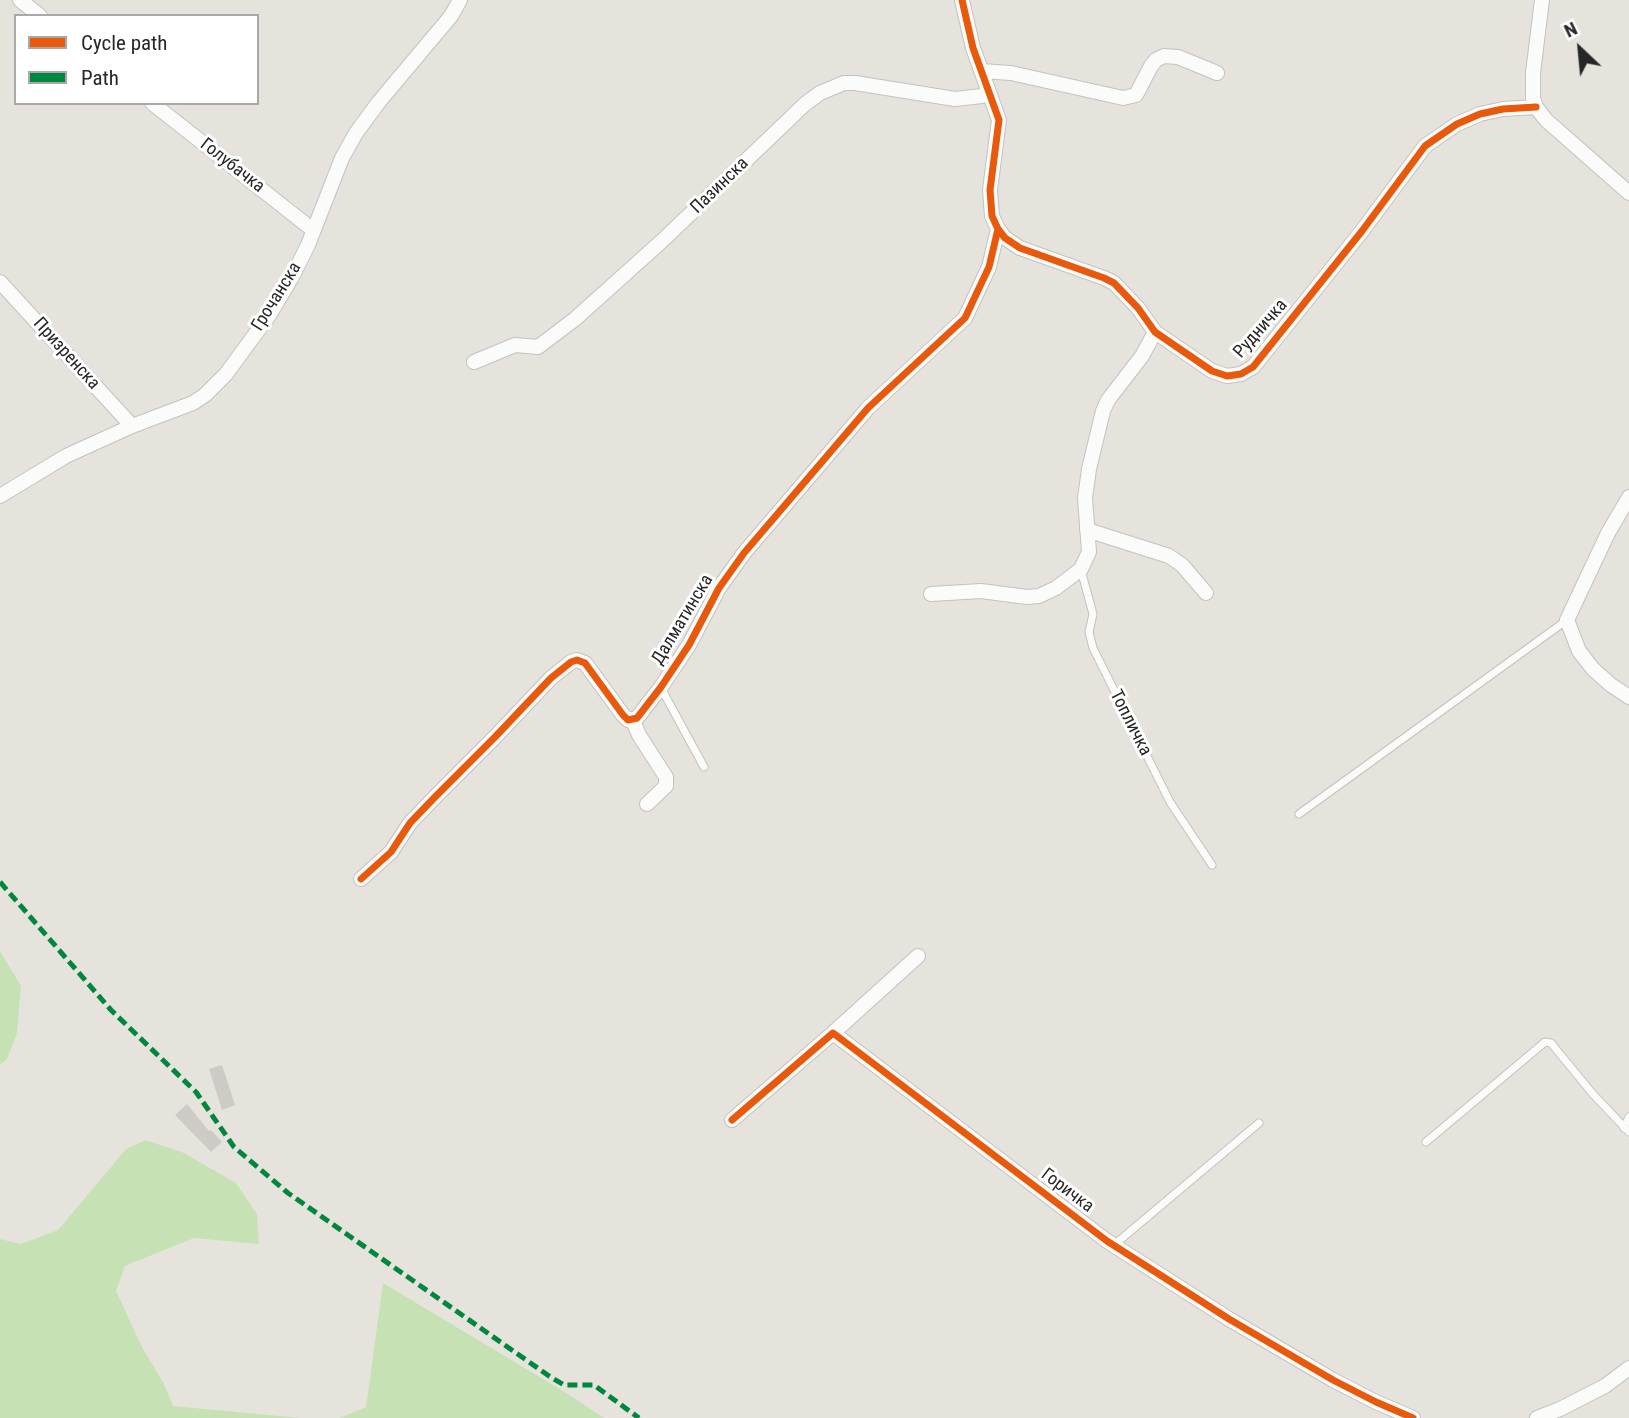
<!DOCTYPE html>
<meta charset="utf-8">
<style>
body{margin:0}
#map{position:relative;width:1629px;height:1418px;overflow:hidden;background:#e6e3dd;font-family:"Roboto Condensed",sans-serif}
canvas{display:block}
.legend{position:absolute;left:14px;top:14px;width:245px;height:91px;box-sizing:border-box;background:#fff;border:2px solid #a9a9a9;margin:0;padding:9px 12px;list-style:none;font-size:21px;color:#272727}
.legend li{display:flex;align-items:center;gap:14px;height:35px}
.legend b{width:35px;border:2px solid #a9a9a9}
.north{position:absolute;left:1545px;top:14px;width:70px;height:70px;-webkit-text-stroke:5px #fff;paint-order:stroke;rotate:334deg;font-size:19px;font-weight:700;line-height:28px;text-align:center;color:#272727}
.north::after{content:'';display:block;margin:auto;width:24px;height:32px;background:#272727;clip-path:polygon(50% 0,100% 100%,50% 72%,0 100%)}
</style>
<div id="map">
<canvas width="1629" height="1418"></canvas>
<ul class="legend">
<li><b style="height:9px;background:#e8590c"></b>Cycle path</li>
<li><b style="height:9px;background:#00873e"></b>Path</li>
</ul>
<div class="north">N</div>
</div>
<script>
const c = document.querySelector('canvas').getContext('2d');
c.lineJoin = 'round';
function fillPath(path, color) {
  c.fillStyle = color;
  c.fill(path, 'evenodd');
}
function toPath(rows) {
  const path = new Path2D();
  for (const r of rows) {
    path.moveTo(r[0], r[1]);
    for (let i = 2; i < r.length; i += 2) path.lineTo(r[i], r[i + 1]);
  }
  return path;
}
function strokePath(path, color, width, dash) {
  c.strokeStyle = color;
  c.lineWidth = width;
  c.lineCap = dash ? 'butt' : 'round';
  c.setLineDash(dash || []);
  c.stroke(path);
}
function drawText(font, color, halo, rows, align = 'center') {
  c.font = font + ' "Roboto Condensed",sans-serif';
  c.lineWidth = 6;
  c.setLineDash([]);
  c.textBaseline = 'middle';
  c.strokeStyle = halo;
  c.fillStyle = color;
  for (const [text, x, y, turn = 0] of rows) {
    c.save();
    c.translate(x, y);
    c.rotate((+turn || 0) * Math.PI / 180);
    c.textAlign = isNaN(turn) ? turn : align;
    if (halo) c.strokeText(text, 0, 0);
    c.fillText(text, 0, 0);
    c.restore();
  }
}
const green = toPath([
 [0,951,21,986,17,1033,7,1059,0,1065],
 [145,1140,182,1152,236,1183,257,1214,259,1244,194,1238,125,1266,116,1291,143,1349,163,1382,173,1406,301,1418,0,1418,0,1239,21,1244,58,1230,126,1149],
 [383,1283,568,1394,604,1418,339,1418,366,1407]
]);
const building = toPath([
 [222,1065,235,1105,222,1110,209,1069],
 [187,1104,209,1131,211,1130,222,1142,211,1152,175,1115]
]);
const service = toPath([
 [1081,570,1093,614,1089,632,1093,648,1170,802,1212,865],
 [661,688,704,767],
 [1299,814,1567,620],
 [1624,1128,1629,1117],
 [1426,1142,1545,1042,1551,1043,1592,1093,1629,1132],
 [1114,1245,1259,1123]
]);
const minor = toPath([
 [20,0,40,16],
 [962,0,973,48,999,120,990,190,992,216,998,229,1005,238,1020,248,1104,278,1114,283,1138,308,1155,332,1212,371,1227,376,1241,374,1253,367,1362,231,1425,146,1457,124,1480,114,1503,109,1536,107],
 [1542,0,1533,73,1533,98,1536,107,1546,120,1629,193],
 [981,71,1011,73,1123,98,1136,95,1151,66,1156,60,1164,56,1178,57,1217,73],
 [152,103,313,230],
 [0,282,132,426],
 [474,362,515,345,538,347,575,319,663,240,805,104,820,93,844,83,855,83,955,99,982,96,989,92],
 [0,496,66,456,132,426,193,403,205,395,226,374,270,314,292,277,308,245,342,158,356,133,378,103,451,16,460,0],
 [1629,497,1608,533,1567,620,1579,651,1593,669,1611,685,1629,697],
 [1087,530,1169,556,1182,565,1206,593],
 [931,594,981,591,1027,597,1039,596,1056,588,1081,569,1089,552,1085,498,1089,469,1103,411,1108,400,1142,356,1155,332],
 [633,721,639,735,666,777,666,786,647,804],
 [361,879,391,852,410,823,435,797,495,737,551,678,571,662,577,660,585,663,623,715,628,720,637,718,661,687,689,645,719,588,744,553,868,408,965,318,989,267,998,229],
 [833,1033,918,956],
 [732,1120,833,1033,1107,1241,1229,1319,1333,1380,1376,1402,1413,1418],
 [1537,1418,1560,1409,1605,1386,1629,1368]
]);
const quiet = toPath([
 [0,882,111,1010,196,1092,234,1147,288,1193,549,1376,564,1385,594,1385,639,1418]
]);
const cycleway = toPath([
 [962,0,973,48,999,120,990,190,992,216,998,229,1005,238,1020,248,1104,278,1114,283,1138,308,1155,332,1212,371,1227,376,1241,374,1253,367,1362,231,1425,146,1457,124,1480,114,1503,109,1536,107],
 [361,879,391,852,410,823,435,797,495,737,551,678,571,662,577,660,585,663,623,715,628,720,637,718,661,687,689,645,719,588,744,553,868,408,965,318,989,267,998,229],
 [732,1120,833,1033,1107,1241,1229,1319,1333,1380,1376,1402,1413,1418]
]);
const streetNames = [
 ["Голубачка",232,166,38],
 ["Пазинска",720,186,-44],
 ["Грочанска",277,297,-58],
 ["Рудничка",1261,329,-49],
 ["Призренска",66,354,48],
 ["Далматинска",683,620,-59],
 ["Топличка",1130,723,63],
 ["Горичка",1067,1191,37]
];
fillPath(green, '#c6e2b5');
fillPath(building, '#cdcbc6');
strokePath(service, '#c3c2c3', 9);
strokePath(minor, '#c3c2c3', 16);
strokePath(service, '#fbfbfa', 7);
strokePath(minor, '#fbfbfa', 14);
strokePath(quiet, '#00873e', 5, [10, 5]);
strokePath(cycleway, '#e8590c', 7);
drawText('18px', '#272727', '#fff', streetNames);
</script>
